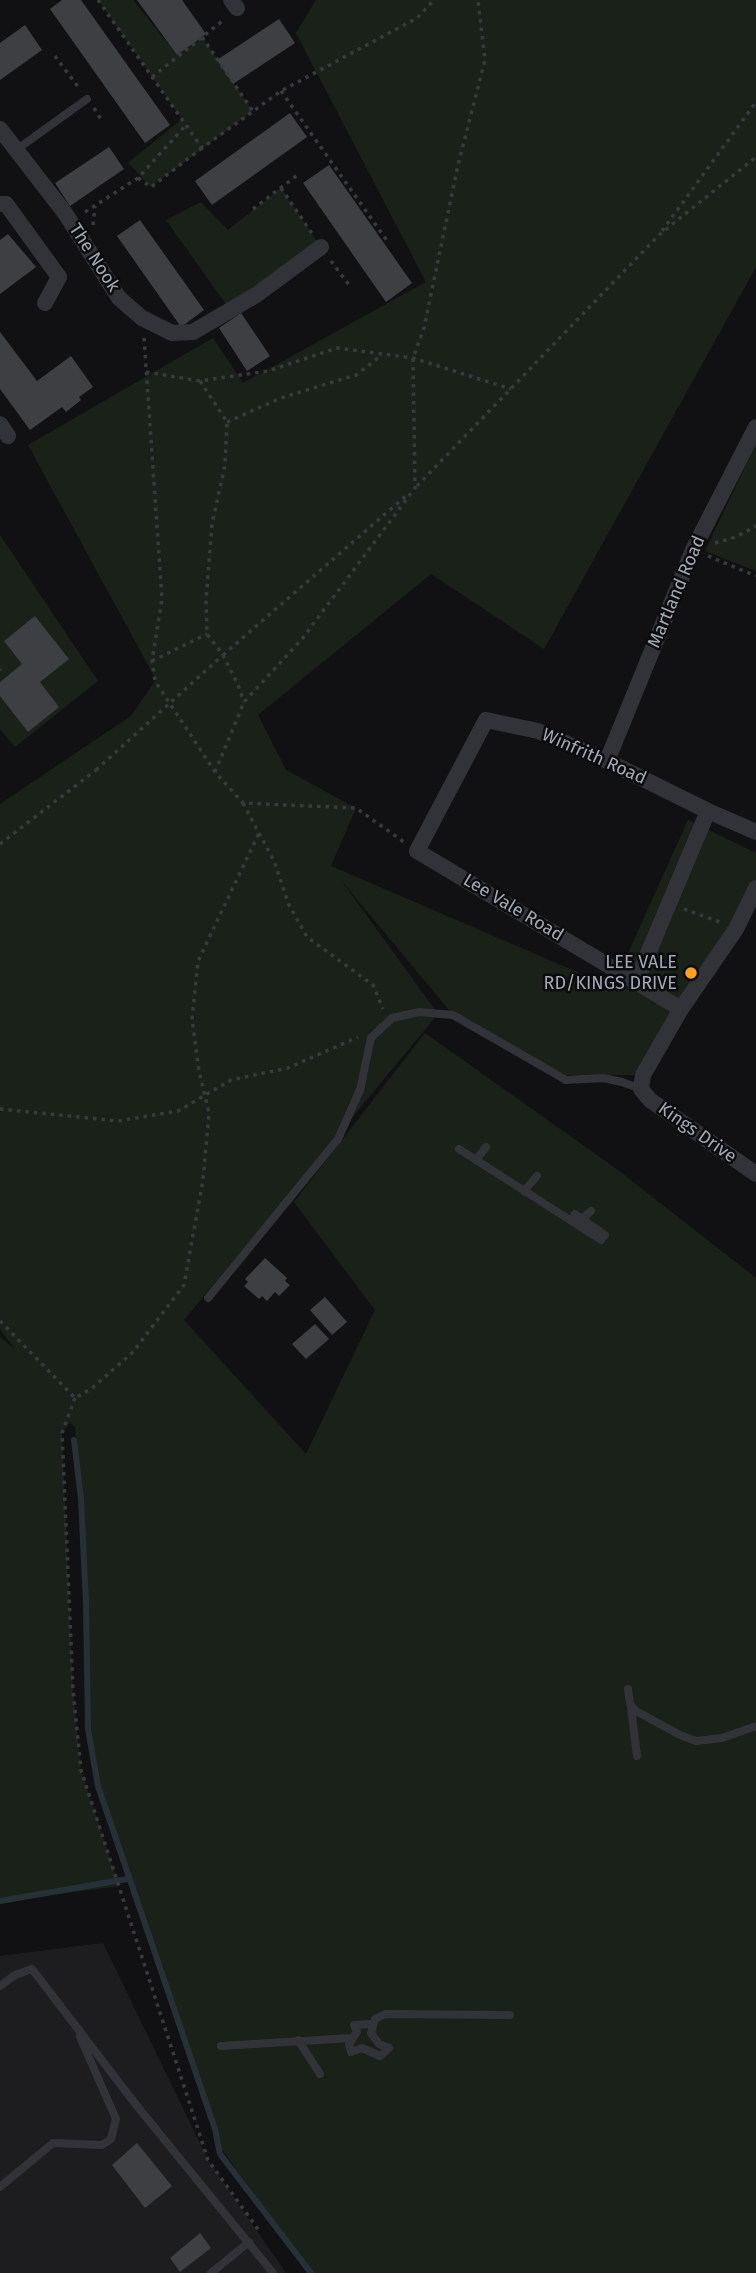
<!DOCTYPE html>
<style>
body{margin:0}
canvas{display:block;background:#111113}
</style>
<canvas width="756" height="2273"></canvas>
<script>
const c = document.querySelector('canvas').getContext('2d');
c.lineJoin = 'round';
function fillPath(path, color) {
  c.fillStyle = color;
  c.fill(path, 'evenodd');
}
function toPath(rows) {
  const path = new Path2D();
  for (const r of rows) {
    path.moveTo(r[0], r[1]);
    for (let i = 2; i < r.length; i += 2) path.lineTo(r[i], r[i + 1]);
  }
  return path;
}
function strokePath(path, color, width, dash) {
  c.strokeStyle = color;
  c.lineWidth = width;
  c.lineCap = dash ? 'butt' : 'round';
  c.setLineDash(dash || []);
  c.stroke(path);
}
function drawText(font, color, halo, rows, align = 'center') {
  c.font = font + ' "Fira Sans",sans-serif';
  c.lineWidth = 5;
  c.setLineDash([]);
  c.textBaseline = 'middle';
  c.strokeStyle = halo;
  c.fillStyle = color;
  for (const [text, x, y, turn = 0] of rows) {
    c.save();
    c.translate(x, y);
    c.rotate((+turn || 0) * Math.PI / 180);
    c.textAlign = isNaN(turn) ? turn : align;
    if (halo) c.strokeText(text, 0, 0);
    c.fillText(text, 0, 0);
    c.restore();
  }
}
const built = toPath([
 [103,1943,208,2160,286,2273,0,2273,0,1956]
]);
const green = toPath([
 [98,0,133,0,177,55,202,37,253,111,151,187,128,163,182,119],
 [316,0,756,0,756,267,544,649,431,574,258,715,286,770,356,808,331,866,605,984,620,971,688,820,756,853,756,888,643,1075,566,1075,453,1015,341,880,438,1014,184,1320,306,1454,375,1310,294,1202,425,1033,618,1170,756,1278,756,2273,309,2273,219,2145,127,1879,113,1825,98,1786,88,1729,86,1603,81,1498,75,1427,70,1422,62,1433,73,1690,81,1770,119,1886,0,1902,0,1337,15,1349,0,1330,0,804,131,716,155,681,154,676,28,445,213,338,243,383,426,282,296,33],
 [281,188,321,247,230,310,166,220,201,202,228,230],
 [756,444,756,571,705,551],
 [0,535,98,681,15,747,0,729]
]);
const stream = toPath([
 [74,1440,81,1498,86,1603,88,1729,98,1786,215,2129,220,2154,311,2273],
 [0,1901,127,1879]
]);
const building = toPath([
 [62,0,81,0,170,125,145,143,50,9],
 [137,0,182,0,206,34,177,55],
 [279,19,295,43,233,84,217,60],
 [25,25,42,50,0,80,0,43],
 [290,113,307,137,212,205,195,181],
 [109,147,124,169,70,206,55,183],
 [329,165,412,283,386,302,303,183],
 [140,220,204,310,181,327,117,236],
 [8,234,36,267,0,294,0,240],
 [241,313,270,356,247,371,219,328],
 [0,332,37,381,71,356,93,387,79,397,81,400,66,412,62,407,30,430,0,389],
 [35,616,69,659,40,682,59,707,28,732,0,696,0,682,22,664,4,641],
 [265,1258,287,1278,285,1281,290,1285,279,1296,275,1292,267,1301,262,1296,259,1299,244,1286,248,1282,245,1279],
 [325,1297,347,1322,332,1335,310,1310],
 [315,1324,329,1339,306,1359,292,1344],
 [137,2143,172,2186,145,2208,112,2165],
 [200,2233,211,2248,180,2272,170,2258]
]);
const path = toPath([
 [98,0,202,148,281,91,417,18,434,0],
 [202,37,252,110],
 [55,56,79,88],
 [152,77,225,19],
 [281,91,388,242],
 [94,108,102,121],
 [138,178,151,187,202,148],
 [281,188,313,235],
 [253,209,300,173],
 [85,212,138,178,186,125],
 [93,225,95,206],
 [662,231,756,102],
 [331,261,349,285],
 [144,338,162,599,152,661,155,681,215,772,243,803,356,808,404,842],
 [146,372,200,381,268,371,337,348,413,358,511,389],
 [200,381,227,422,225,465,212,524,206,600,207,634,223,655,238,685,244,702],
 [227,422,281,398,356,375,382,355],
 [417,486,659,235,756,157],
 [715,543,736,537,756,526],
 [708,556,756,576],
 [223,655,408,494],
 [152,661,207,634],
 [0,670,1,669],
 [215,772,244,702,302,639,415,488,413,358,424,328,458,165,485,60,478,0],
 [243,803,274,861,289,905,307,937,373,985,383,1009],
 [0,844,96,770],
 [684,909,720,922],
 [0,1109,118,1121,178,1111,231,1080,288,1068,358,1037],
 [0,1321,75,1398,91,1389,133,1352,184,1285,203,1180,209,1113,199,1071,192,1019,198,961,259,833],
 [75,1398,62,1433,73,1690,81,1770,208,2160,260,2232]
]);
const lane = toPath([
 [16,150,87,99],
 [459,1149,601,1240,605,1235,575,1214,571,1220],
 [476,1160,486,1147],
 [524,1191,537,1176],
 [582,1219,591,1211],
 [208,1298,338,1139,360,1090,371,1038,392,1018,419,1012,453,1015,566,1080,603,1078,622,1082,641,1089],
 [628,1689,630,1704,636,1711,680,1735,696,1741,722,1738,756,1726],
 [631,1707,637,1756],
 [0,1986,15,1975,32,1969,137,2106,273,2273],
 [372,2024,354,2025,357,2032,349,2044,351,2052,362,2048,380,2056,389,2048,379,2044,371,2033,375,2019,385,2014,510,2015],
 [298,2040,320,2074],
 [221,2046,351,2038],
 [0,2187,53,2143,102,2145,111,2139,116,2119,80,2037],
 [211,2273,249,2242]
]);
const street = toPath([
 [231,0,237,8],
 [0,129,65,213,119,298,142,318,172,333,193,332,256,295,321,247],
 [0,204,6,204,59,277,45,303],
 [0,424,8,436],
 [607,761,693,550,756,427],
 [756,888,736,929,681,1009,643,1075,641,1089,650,1100,756,1174],
 [636,982,708,811],
 [681,1009,417,851,486,720,538,731,607,761,708,811,756,832]
]);
const pathBridge = toPath([
 [96,770,223,655]
]);
const markers = [
 [691,973,7,"#ffa11d"]
];
const streetNames = [
 ["The Nook",94,258,57],
 ["Martland Road",677,592,-67],
 ["Winfrith Road",594,757,24],
 ["Lee Vale Road",513,908,31],
 ["Kings Drive",697,1133,35]
];
const poiNames = [
 ["LEE VALE",677,963],
 ["RD/KINGS DRIVE",677,984]
];
fillPath(built, '#1d1d20');
fillPath(green, '#192119');
strokePath(stream, '#263137', 6);
fillPath(building, '#3d3f43');
strokePath(path, '#383a3f', 3.5, [3.5, 5]);
strokePath(lane, '#323338', 8);
strokePath(street, '#323338', 16);
strokePath(pathBridge, '#383a3f', 3.5, [3.5, 5]);
for (const [x, y, r, color] of markers) {
  const dot = new Path2D();
  dot.arc(x, y, r, 0, 2 * Math.PI);
  c.fillStyle = color;
  c.fill(dot);
  strokePath(dot, '#0c0c0e', 2.5);
}
drawText('18px', '#a1a9b5', '#0c0c0e', streetNames);
drawText('18px', '#a1a9b5', '#0c0c0e', poiNames, 'right');
</script>
